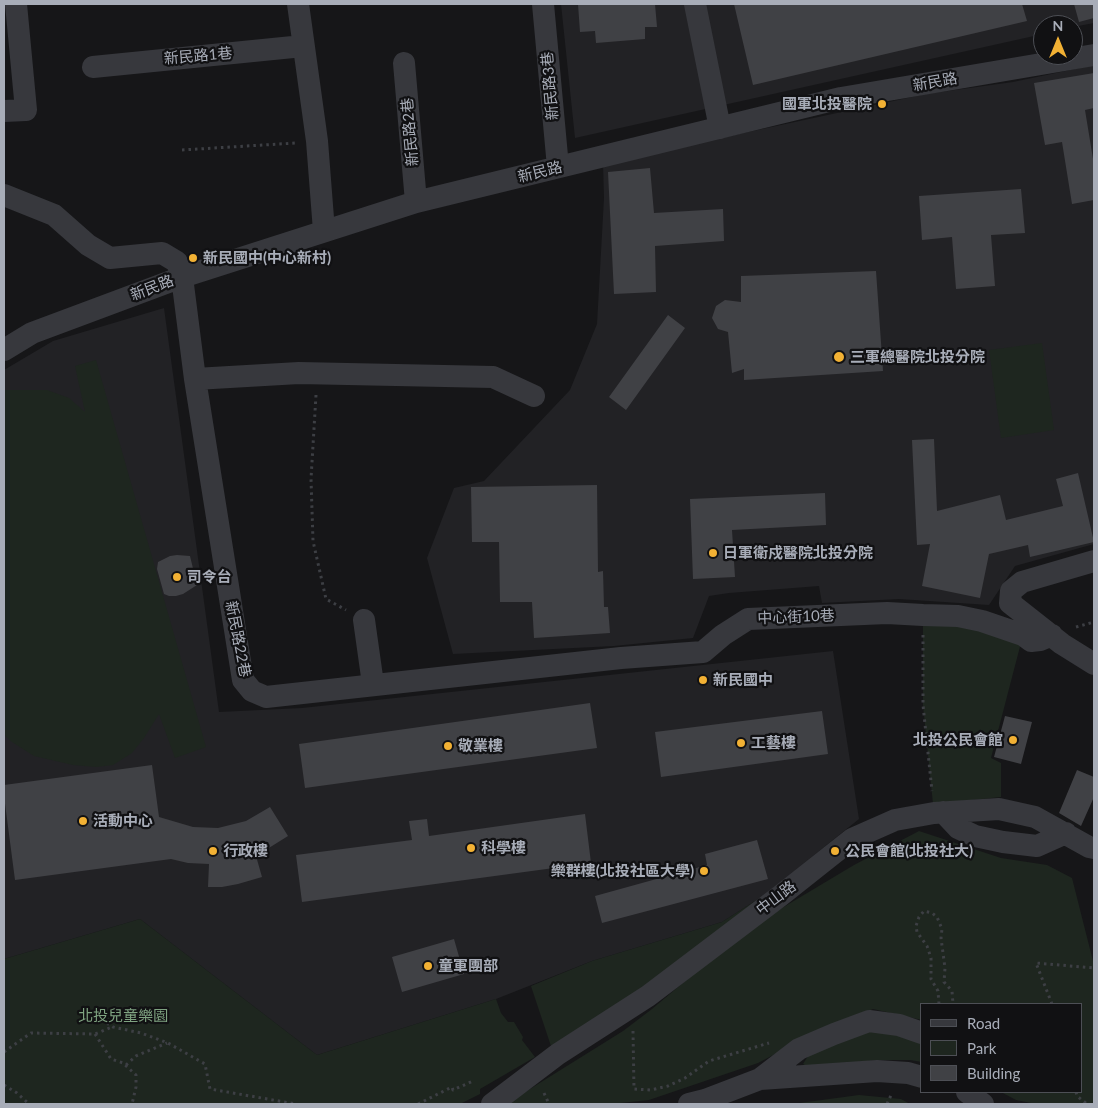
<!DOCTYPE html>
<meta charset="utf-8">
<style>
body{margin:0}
#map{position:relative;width:1098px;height:1108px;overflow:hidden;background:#161618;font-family:Lato,sans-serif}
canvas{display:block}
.frame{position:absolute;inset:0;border:5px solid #a8adb8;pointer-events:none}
.legend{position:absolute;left:920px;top:1003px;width:162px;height:90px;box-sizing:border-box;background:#111113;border:1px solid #4d4f55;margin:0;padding:6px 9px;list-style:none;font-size:15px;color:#a8adb8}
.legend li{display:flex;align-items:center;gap:10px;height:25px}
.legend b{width:25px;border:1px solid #4d4f55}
.north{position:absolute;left:1033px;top:15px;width:50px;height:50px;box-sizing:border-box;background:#111113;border:1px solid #4d4f55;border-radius:50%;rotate:0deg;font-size:14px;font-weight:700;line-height:20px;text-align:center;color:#a8adb8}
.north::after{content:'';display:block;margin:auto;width:18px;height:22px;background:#f2b134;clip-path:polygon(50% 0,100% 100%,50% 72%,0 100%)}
</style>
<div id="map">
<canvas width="1098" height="1108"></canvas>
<div class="frame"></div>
<ul class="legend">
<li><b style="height:6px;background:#37383d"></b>Road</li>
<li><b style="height:14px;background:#1e261f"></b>Park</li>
<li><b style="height:14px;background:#404145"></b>Building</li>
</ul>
<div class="north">N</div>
</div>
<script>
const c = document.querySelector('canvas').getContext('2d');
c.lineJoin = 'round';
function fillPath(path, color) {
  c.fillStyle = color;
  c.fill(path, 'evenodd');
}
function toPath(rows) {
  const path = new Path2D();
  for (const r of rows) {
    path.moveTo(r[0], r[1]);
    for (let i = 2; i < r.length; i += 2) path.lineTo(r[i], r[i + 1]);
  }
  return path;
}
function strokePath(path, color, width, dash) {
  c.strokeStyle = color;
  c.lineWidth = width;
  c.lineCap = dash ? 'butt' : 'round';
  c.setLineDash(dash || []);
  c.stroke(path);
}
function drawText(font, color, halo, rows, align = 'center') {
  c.font = font + ' Lato,"Noto Sans TC",sans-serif';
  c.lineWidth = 4.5;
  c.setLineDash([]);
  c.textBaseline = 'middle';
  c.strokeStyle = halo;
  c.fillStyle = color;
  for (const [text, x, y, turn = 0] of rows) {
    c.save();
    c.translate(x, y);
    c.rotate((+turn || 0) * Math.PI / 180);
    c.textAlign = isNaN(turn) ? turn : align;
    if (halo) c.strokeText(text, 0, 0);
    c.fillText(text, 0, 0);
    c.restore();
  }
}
const built = toPath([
 [561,4,1094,4,1094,23,1073,27,1073,25,1043,25,1043,34,575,138],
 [1094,65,1094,544,1015,566,989,605,899,599,822,603,819,586,729,593,709,596,693,638,614,646,453,654,427,558,454,488,484,481,570,390,597,324,604,198,603,163,926,94,1013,82],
 [164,308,219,712,302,708,833,651,859,819,763,896,722,922,592,961,496,999,317,1055,140,919,4,959,4,370,53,341]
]);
const green = toPath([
 [1042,343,1054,430,1001,438,989,350],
 [96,360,206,747,175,758,159,714,144,738,132,753,113,765,96,767,73,765,34,756,12,742,4,735,4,390,47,390,69,398,85,412,75,366],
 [923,615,1023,635,991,758,1001,763,1001,797,933,804,923,705],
 [919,831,1001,858,1047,865,1072,878,1094,965,1094,1104,1036,1104,1016,1100,1001,1092,1082,1092,1082,1004,922,1004,922,1020,873,1009,827,1027,758,1063,649,1100,611,1104,506,1104,623,1031,652,1009,741,934,757,923,854,865],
 [763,896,768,905,552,1049,531,986,592,961,722,922],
 [140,919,317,1055,496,999,501,1013,508,1022,514,1022,523,1037,522,1040,535,1057,480,1089,480,1094,460,1104,4,1104,4,959],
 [866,1031,895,1033,917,1042,922,1044,922,1062,910,1060,878,1060,808,1067,803,1064,808,1056],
 [859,1095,901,1099,910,1104,792,1104]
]);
const building = toPath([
 [578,4,655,4,657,27,645,27,645,39,596,43,595,31,580,32],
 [734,4,1022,4,1027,21,753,85],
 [1074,4,1094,4,1094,18,1079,22],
 [1094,73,1094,108,1085,110,1094,165,1094,200,1072,204,1062,142,1045,145,1034,83],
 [650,168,654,213,723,209,724,241,655,246,656,292,614,294,608,172],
 [1021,189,1025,233,991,235,995,286,956,289,952,237,922,240,919,196],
 [876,271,883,371,744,380,744,369,732,373,728,332,718,329,712,318,716,306,725,300,741,302,741,276],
 [668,315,685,328,626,410,609,397],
 [934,439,937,511,1000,495,1006,520,1063,506,1056,479,1078,473,1094,542,1030,557,1028,545,989,554,980,598,922,586,930,544,917,545,912,440],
 [597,485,598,572,603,571,604,607,608,607,610,633,534,638,532,602,500,602,499,542,472,542,471,487],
 [825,493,826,525,732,530,735,577,693,579,690,499],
 [177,555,190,556,197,585,183,594,176,596,169,596,164,594,157,569,158,562,170,556],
 [590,703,597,748,305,788,299,744],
 [822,711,828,754,661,777,655,732],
 [1005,716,1032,722,1021,764,994,757],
 [152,765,159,817,193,827,218,828,246,821,270,807,288,836,256,856,262,877,238,884,222,887,208,887,209,864,188,863,171,859,15,880,4,796,4,785],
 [1077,770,1094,777,1094,797,1081,826,1059,813],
 [585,814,591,863,302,902,296,855,412,840,409,821,427,819,429,836],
 [757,840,768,879,602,923,595,896,707,865,705,854],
 [454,939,464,974,402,992,392,957]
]);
const path = toPath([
 [182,150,296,143],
 [316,395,311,479,313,541,326,599,346,610],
 [1076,627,1094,622],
 [923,635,923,705,932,791],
 [939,1004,938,991,931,979,931,958,927,946,917,932,916,926,919,917,924,911,932,913,937,917,942,929,941,938,945,968,944,982,952,991,953,1004],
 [1052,1004,1036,963,1094,968],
 [85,1009,113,1027,141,1033,168,1043,205,1064,210,1089,296,1104],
 [633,1031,634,1089,651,1090,668,1086,685,1078,709,1061,769,1043],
 [95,1034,111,1059,123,1063,136,1075,136,1087,132,1104],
 [4,1052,31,1033,95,1034,112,1027],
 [126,1065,136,1056,167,1043],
 [4,1085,17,1093,29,1104],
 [1076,1092,1077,1096,1087,1104],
 [544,1093,549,1104],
 [418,1104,452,1087,453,1090,473,1081],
 [887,1104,892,1093]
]);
const minor = toPath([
 [298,4,317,141,324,231],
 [543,4,558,167],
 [695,4,720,128],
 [404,63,416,202],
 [93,67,303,46],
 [4,111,26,110,16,4],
 [4,195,54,215,88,245,110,258,162,253,177,262,182,277,195,379,243,680,252,691,266,697,621,658,703,652,723,635,748,619,887,613,923,615,958,616,982,621,1023,635,1031,641,1040,640,1052,635],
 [4,350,32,333,182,277,416,202,841,98,1094,55],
 [195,379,299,373,493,377,534,396],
 [1094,561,1022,582,1011,591,1010,603,1062,644,1094,664],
 [364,620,373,684],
 [943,812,958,828,975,836,1003,842,1037,846,1066,833],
 [760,1079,799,1049,834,1034,869,1021,899,1025,922,1033],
 [967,1092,983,1104],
 [492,1104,558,1054,648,996,780,896,852,839,895,820,934,813,999,809,1035,817,1089,847,1094,848],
 [689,1104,705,1100,760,1079,877,1071,908,1073,922,1077]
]);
const markers = [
 [882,104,5,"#f2b134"],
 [193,258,5,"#f2b134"],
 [839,357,6,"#f2b134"],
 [713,553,5,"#f2b134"],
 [177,577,5,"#f2b134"],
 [703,680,5,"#f2b134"],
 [1013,740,5,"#f2b134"],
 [741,743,5,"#f2b134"],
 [448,746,5,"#f2b134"],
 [83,821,5,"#f2b134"],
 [471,848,5,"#f2b134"],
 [213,851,5,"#f2b134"],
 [835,851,5,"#f2b134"],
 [704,871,5,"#f2b134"],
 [428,966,5,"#f2b134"]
];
const streetNames = [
 ["新民路1巷",198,56,-5],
 ["新民路",935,82,-10],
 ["新民路3巷",550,86,-95],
 ["新民路2巷",410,132,-95],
 ["新民路",540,172,-14],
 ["新民路",152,288,-21],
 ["中心街10巷",796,617,-2],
 ["新民路22巷",238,639,79],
 ["中山路",776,898,-37]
];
const poiNames = [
 ["國軍北投醫院",872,104,"right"],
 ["新民國中(中心新村)",203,258],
 ["三軍總醫院北投分院",850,357],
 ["日軍衛戍醫院北投分院",723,553],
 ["司令台",187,577],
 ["新民國中",713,680],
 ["北投公民會館",1003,740,"right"],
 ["工藝樓",751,743],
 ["敬業樓",458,746],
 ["活動中心",93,821],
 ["科學樓",481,848],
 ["行政樓",223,851],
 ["公民會館(北投社大)",845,851],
 ["樂群樓(北投社區大學)",694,871,"right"],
 ["童軍團部",438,966]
];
const parkNames = [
 ["北投兒童樂園",123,1016]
];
fillPath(built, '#222225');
fillPath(green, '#1e261f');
fillPath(building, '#404145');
strokePath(path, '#3d3f44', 3, [2.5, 4]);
strokePath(minor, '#37383d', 22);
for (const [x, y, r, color] of markers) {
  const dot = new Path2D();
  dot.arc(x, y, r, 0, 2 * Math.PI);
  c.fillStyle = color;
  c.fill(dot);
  strokePath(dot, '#111113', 2);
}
drawText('15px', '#a8adb8', '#111113', streetNames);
drawText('bold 15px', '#a8adb8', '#111113', poiNames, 'left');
drawText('15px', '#7fa381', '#111113', parkNames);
</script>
